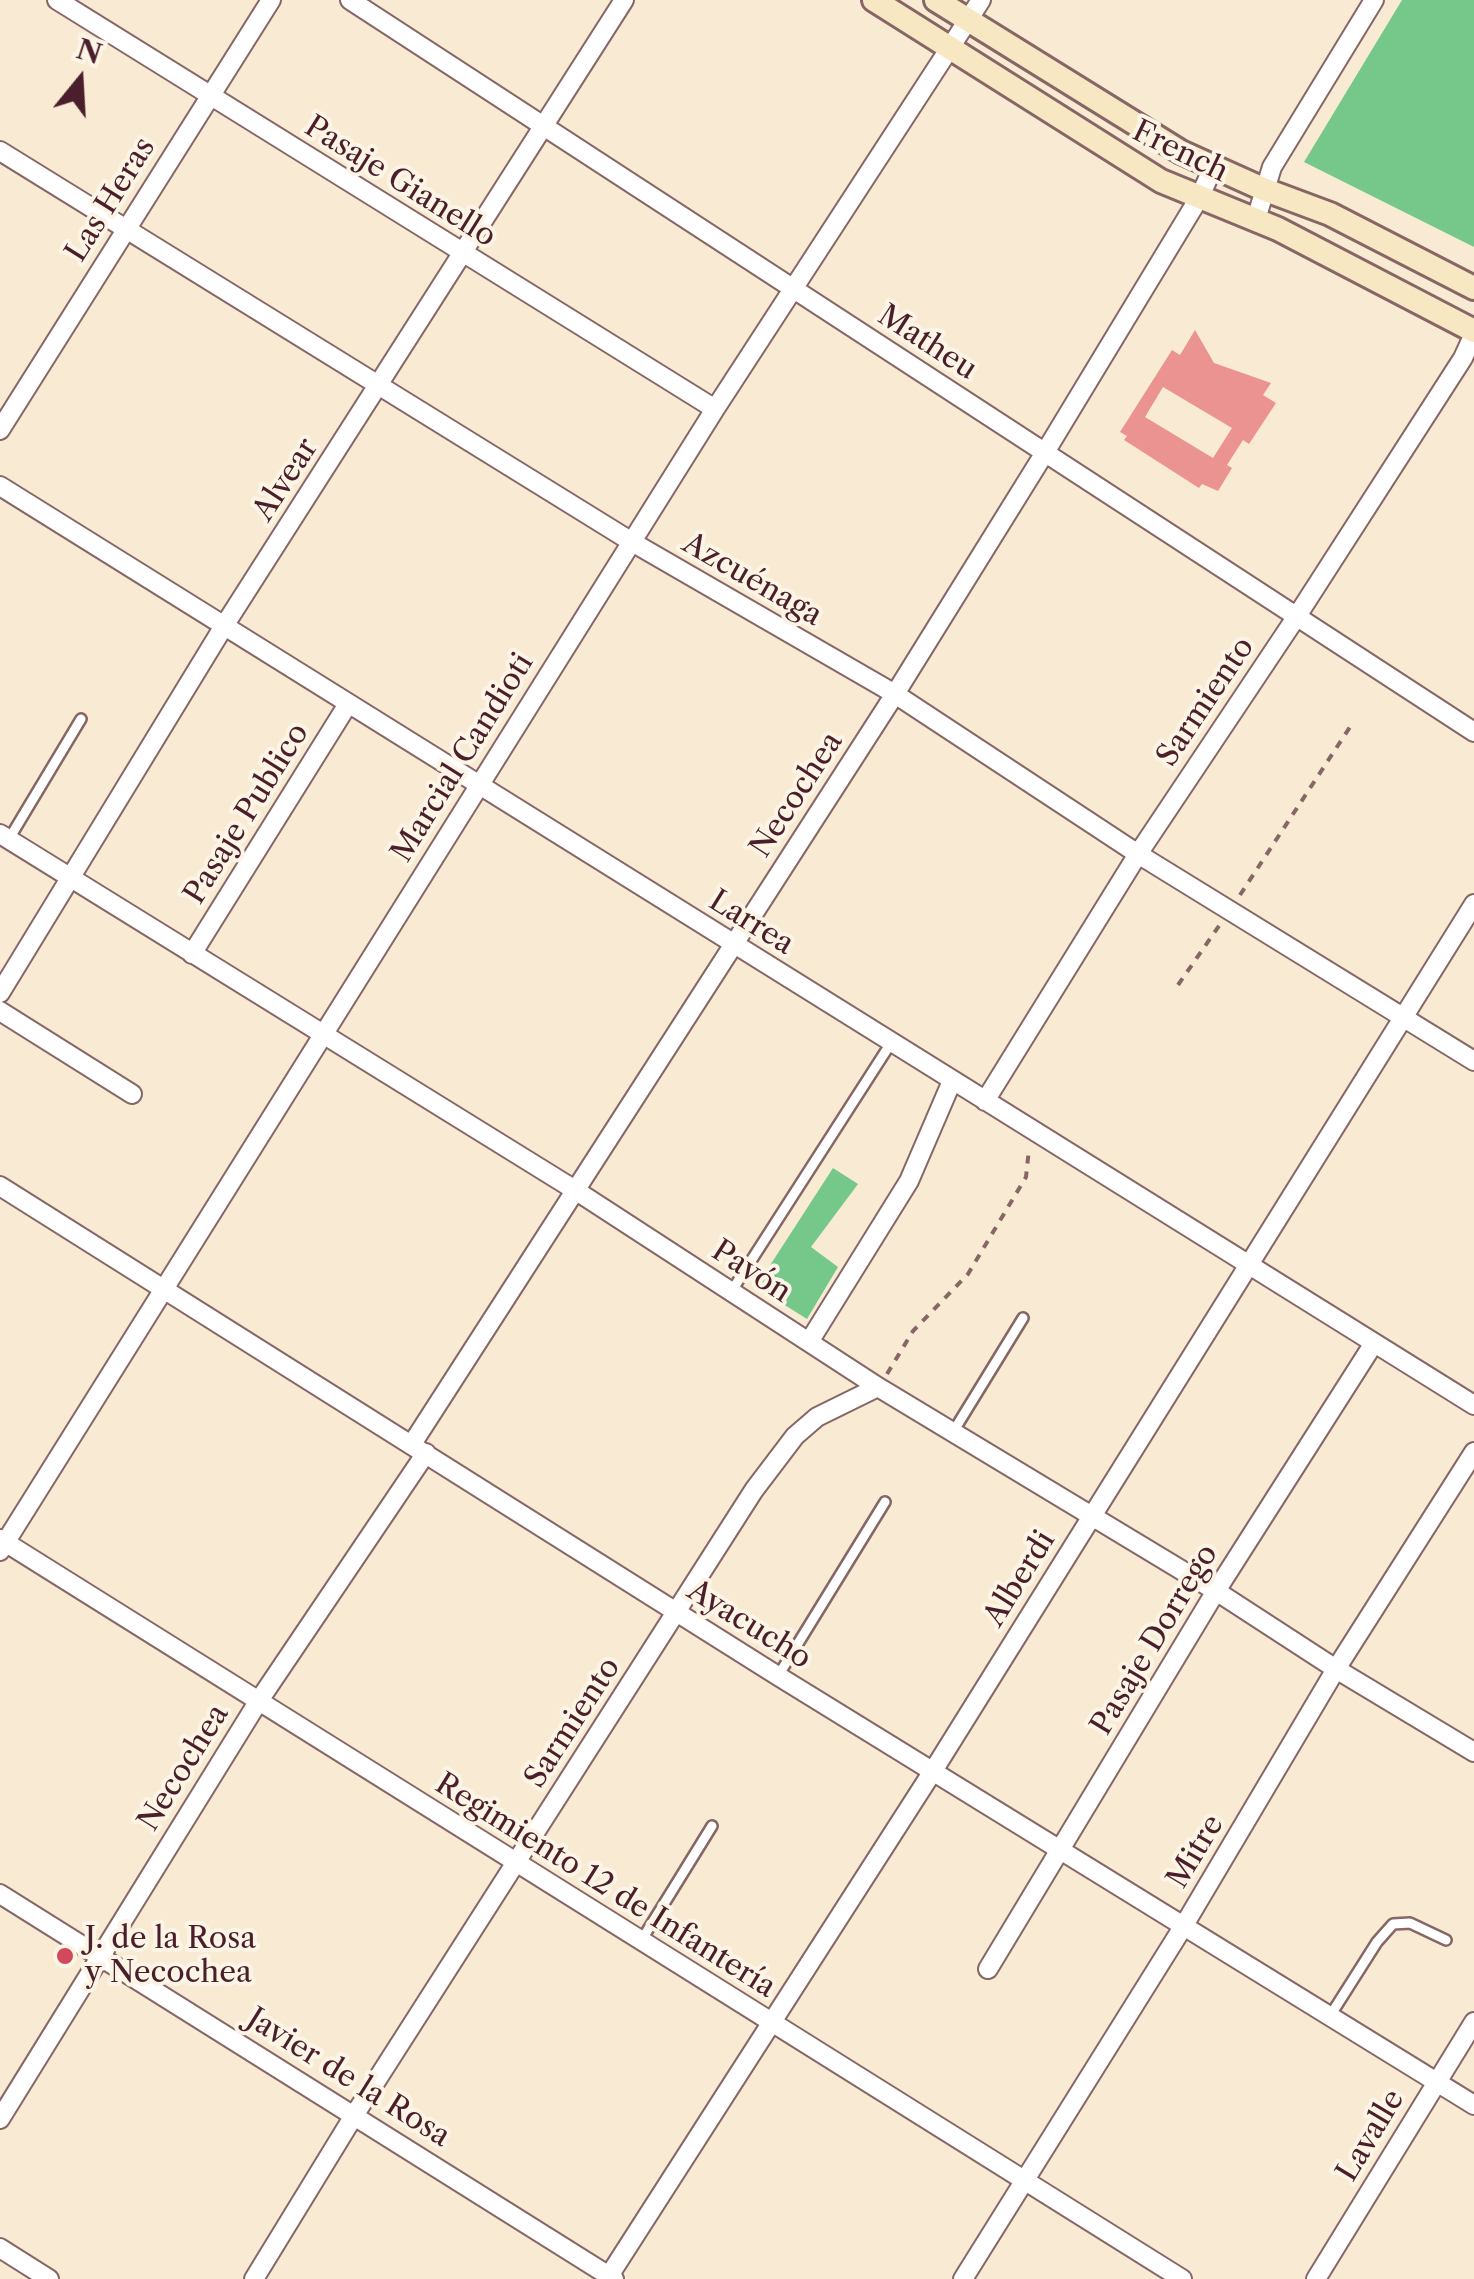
<!DOCTYPE html>
<meta charset="utf-8">
<style>
body{margin:0}
#map{position:relative;width:1474px;height:2279px;overflow:hidden;background:#f8ead3;font-family:"Libre Caslon Text",serif}
canvas{display:block}
.north{position:absolute;left:30px;top:30px;width:100px;height:100px;-webkit-text-stroke:8px #fcf5e5;paint-order:stroke;rotate:18deg;font-size:28px;font-weight:700;line-height:40px;text-align:center;color:#4a1f2b}
.north::after{content:'';display:block;margin:auto;width:35px;height:45px;background:#4a1f2b;clip-path:polygon(50% 0,100% 100%,50% 72%,0 100%)}
</style>
<div id="map">
<canvas width="1474" height="2279"></canvas>
<div class="north">N</div>
</div>
<script>
const c = document.querySelector('canvas').getContext('2d');
c.lineJoin = 'round';
function fillPath(path, color) {
  c.fillStyle = color;
  c.fill(path, 'evenodd');
}
function toPath(rows) {
  const path = new Path2D();
  for (const r of rows) {
    path.moveTo(r[0], r[1]);
    for (let i = 2; i < r.length; i += 2) path.lineTo(r[i], r[i + 1]);
  }
  return path;
}
function strokePath(path, color, width, dash) {
  c.strokeStyle = color;
  c.lineWidth = width;
  c.lineCap = dash ? 'butt' : 'round';
  c.setLineDash(dash || []);
  c.stroke(path);
}
function drawText(font, color, halo, rows, align = 'center') {
  c.font = font + ' "Libre Caslon Text",serif';
  c.lineWidth = 8;
  c.setLineDash([]);
  c.textBaseline = 'middle';
  c.strokeStyle = halo;
  c.fillStyle = color;
  for (const [text, x, y, turn = 0] of rows) {
    c.save();
    c.translate(x, y);
    c.rotate((+turn || 0) * Math.PI / 180);
    c.textAlign = isNaN(turn) ? turn : align;
    if (halo) c.strokeText(text, 0, 0);
    c.fillText(text, 0, 0);
    c.restore();
  }
}
const green = toPath([
 [1402,0,1474,0,1474,247,1304,162],
 [833,1168,858,1184,811,1247,838,1267,807,1319,756,1287]
]);
const building = toPath([
 [1195,330,1214,363,1271,383,1263,395,1276,403,1249,444,1243,440,1227,465,1232,468,1218,491,1202,484,1199,488,1124,440,1127,436,1120,432,1172,350,1180,355],
 [1163,387,1232,428,1213,458,1145,417]
]);
const path = toPath([
 [1240,895,1352,724],
 [1178,985,1221,923],
 [887,1374,913,1331,968,1274,1026,1177,1029,1149]
]);
const lane = toPath([
 [9,839,81,719],
 [731,1292,891,1043],
 [953,1432,1023,1318],
 [778,1676,885,1502],
 [641,1941,712,1826],
 [1330,2016,1377,1942,1393,1924,1410,1923,1446,1940]
]);
const street = toPath([
 [57,0,715,409],
 [350,0,1474,732],
 [0,151,632,542,895,694,1138,854,1474,1061],
 [1256,219,1272,167,1374,0],
 [0,430,271,0],
 [0,486,1474,1405],
 [0,834,575,1190,878,1387,1216,1591,1336,1669,1474,1752],
 [192,954,348,704],
 [0,993,224,626,624,0],
 [0,1011,132,1094],
 [985,1101,1138,854,1297,616,1463,358,1474,334],
 [0,1186,778,1676,1474,2105],
 [809,1342,909,1181,952,1081],
 [412,1444,895,694,1044,454,1199,198,1213,168],
 [0,1539,1182,2279],
 [0,1551,715,409,981,0],
 [0,1894,614,2279],
 [988,1969,1216,1591,1374,1343],
 [0,2119,258,1702,426,1453],
 [0,2248,49,2279],
 [254,2279,355,2114,754,1490,795,1436,817,1417,878,1387],
 [607,2279,933,1771,1474,904],
 [963,2279,1183,1927,1336,1669,1474,1452],
 [1316,2279,1474,2022]
]);
const secondary = toPath([
 [874,0,1161,181,1278,229,1474,331],
 [936,0,1181,152,1263,189,1330,214,1474,288]
]);
const markers = [
 [65,1956,10,"#d1495b"]
];
const streetNames = [
 ["French",1180,152,26],
 ["Pasaje Gianello",400,182,32],
 ["Las Heras",111,200,-58],
 ["Matheu",927,343,33],
 ["Alvear",286,480,-57],
 ["Azcuénaga",752,580,30],
 ["Sarmiento",1206,702,-56],
 ["Marcial Candioti",463,758,-58],
 ["Necochea",797,795,-57],
 ["Pasaje Publico",247,814,-58],
 ["Larrea",751,923,32],
 ["Pavón",751,1272,33],
 ["Alberdi",1020,1579,-58],
 ["Ayacucho",749,1625,32],
 ["Pasaje Dorrego",1155,1640,-59],
 ["Sarmiento",573,1723,-57],
 ["Necochea",184,1768,-58],
 ["Mitre",1196,1852,-59],
 ["Regimiento 12 de Infantería",605,1886,32],
 ["Javier de la Rosa",348,2078,32],
 ["Lavalle",1371,2136,-59]
];
const poiNames = [
 ["J. de la Rosa",85,1939],
 ["y Necochea",85,1973]
];
fillPath(green, '#76c88a');
fillPath(building, '#eb9391');
strokePath(lane, '#876666', 14);
strokePath(street, '#876666', 22);
strokePath(secondary, '#876666', 28);
strokePath(path, '#876666', 4, [8, 8]);
strokePath(lane, '#fff', 9);
strokePath(street, '#fff', 18);
strokePath(secondary, '#f7e8c3', 22);
for (const [x, y, r, color] of markers) {
  const dot = new Path2D();
  dot.arc(x, y, r, 0, 2 * Math.PI);
  c.fillStyle = color;
  c.fill(dot);
  strokePath(dot, '#fcf5e5', 4);
}
drawText('30px', '#4a1f2b', '#fcf5e5', streetNames);
drawText('30px', '#4a1f2b', '#fcf5e5', poiNames, 'left');
</script>
